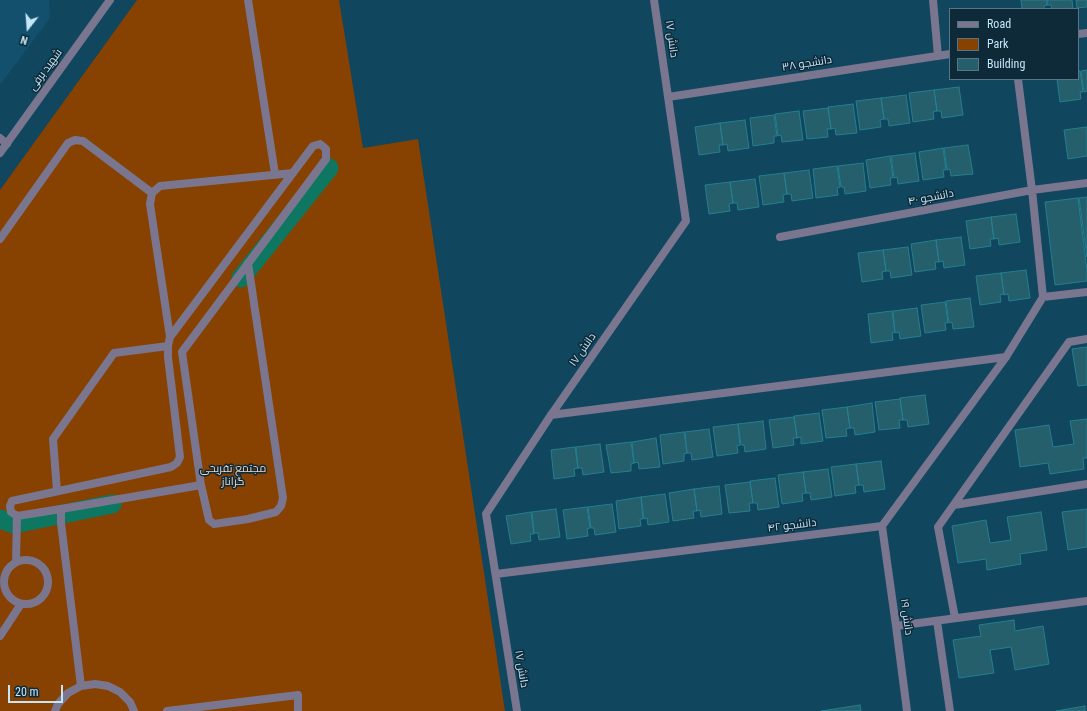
<!DOCTYPE html>
<meta charset="utf-8">
<style>
body{margin:0}
#map{position:relative;width:1087px;height:711px;overflow:hidden;background:#10465e;font-family:"Roboto Condensed",sans-serif}
canvas{display:block}
.legend{position:absolute;left:949px;top:8px;width:130px;height:72px;box-sizing:border-box;background:#0e2a38;border:1px solid #577585;margin:0;padding:5px 7px;list-style:none;font-size:12px;color:#c5e5f8}
.legend li{display:flex;align-items:center;gap:8px;height:20px}
.legend b{width:20px;border:1px solid #577585}
.north{position:absolute;left:8px;top:8px;width:40px;height:40px;-webkit-text-stroke:3px #0e2a38;paint-order:stroke;rotate:197deg;font-size:11px;font-weight:700;line-height:16px;text-align:center;color:#c5e5f8}
.north::after{content:'';display:block;margin:auto;width:14px;height:18px;background:#c5e5f8;clip-path:polygon(50% 0,100% 100%,50% 72%,0 100%)}
.scale{position:absolute;left:8px;top:685px;width:55px;height:18px;box-sizing:border-box;border:2px solid #c5e5f8;border-top:0;padding-left:5px;font-size:12px;line-height:14px;white-space:nowrap;color:#c5e5f8;-webkit-text-stroke:3px #0e2a38;paint-order:stroke}
</style>
<div id="map">
<canvas width="1087" height="711"></canvas>
<ul class="legend">
<li><b style="height:5px;background:#7a768f"></b>Road</li>
<li><b style="height:11px;background:#874100"></b>Park</li>
<li><b style="height:11px;background:#255f6b"></b>Building</li>
</ul>
<div class="north">N</div>
<div class="scale">20 m</div>
</div>
<script>
const c = document.querySelector('canvas').getContext('2d');
c.lineJoin = 'round';
function fillPath(path, color) {
  c.fillStyle = color;
  c.fill(path, 'evenodd');
}
function toPath(rows) {
  const path = new Path2D();
  for (const r of rows) {
    if (r.length === 3) {
      path.moveTo(r[0] + r[2], r[1]);
      path.arc(r[0], r[1], r[2], 0, 2 * Math.PI);
      continue;
    }
    path.moveTo(r[0], r[1]);
    for (let i = 2; i < r.length; i += 2) path.lineTo(r[i], r[i + 1]);
  }
  return path;
}
function strokePath(path, color, width, dash) {
  c.strokeStyle = color;
  c.lineWidth = width;
  c.lineCap = dash ? 'butt' : 'round';
  c.setLineDash(dash || []);
  c.stroke(path);
}
function drawText(font, color, halo, rows, align = 'center') {
  c.font = font + ' "Roboto Condensed",Cairo,sans-serif';
  c.lineWidth = 3;
  c.setLineDash([]);
  c.textBaseline = 'middle';
  c.strokeStyle = halo;
  c.fillStyle = color;
  for (const [text, x, y, turn = 0] of rows) {
    c.save();
    c.translate(x, y);
    c.rotate((+turn || 0) * Math.PI / 180);
    c.textAlign = isNaN(turn) ? turn : align;
    if (halo) c.strokeText(text, 0, 0);
    c.fillText(text, 0, 0);
    c.restore();
  }
}
const built = toPath([
 [0,0,49,0,50,18,0,85]
]);
const green = toPath([
 [137,0,339,0,363,148,418,139,505,711,0,711,0,190]
]);
const canal = toPath([
 [241,278,329,168],
 [0,519,14,524,112,504]
]);
const building = toPath([
 [1021,0,1047,0,1047,5,1044,6,1044,9,1022,9,1021,0],
 [1047,0,1072,0,1073,9,1052,9,1051,5,1047,5,1047,0],
 [1076,0,1087,0,1087,7,1077,8,1076,0],
 [1087,70,1087,91,1084,92,1081,71,1087,70],
 [1078,71,1080,71,1083,92,1080,92,1081,99,1060,102,1057,79,1078,79,1078,71],
 [959,87,963,115,942,118,941,111,937,111,934,90,959,87],
 [934,90,937,111,933,112,934,119,913,122,909,93,934,90],
 [906,95,910,123,889,126,888,119,884,119,881,98,906,95],
 [881,98,884,119,880,120,881,127,860,130,856,101,881,98],
 [853,104,857,133,836,135,835,128,831,129,828,107,853,104],
 [828,108,831,129,827,129,828,137,807,139,803,111,828,108],
 [799,111,803,140,782,142,781,135,778,136,775,114,799,111],
 [774,115,777,136,774,136,774,143,753,146,750,118,774,115],
 [745,120,749,148,728,151,727,144,723,145,720,123,745,120],
 [720,123,723,145,719,145,720,152,699,155,695,127,720,123],
 [1087,127,1087,156,1068,159,1064,130,1087,127],
 [968,145,973,174,951,176,950,169,947,170,944,148,968,145],
 [943,148,946,170,943,170,944,177,923,180,919,152,943,148],
 [915,153,919,181,898,184,897,177,894,178,891,156,915,153],
 [890,156,893,178,890,178,891,185,870,188,866,160,890,156],
 [863,163,866,191,845,194,844,187,841,187,838,166,863,163],
 [837,166,840,187,837,188,838,195,816,198,813,169,837,166],
 [809,170,813,198,792,201,791,194,787,194,784,173,809,170],
 [784,173,787,194,783,195,784,202,763,205,759,176,784,173],
 [755,179,759,207,738,210,737,203,733,203,730,182,755,179],
 [730,182,733,203,729,204,730,211,709,214,705,185,730,182],
 [1087,197,1087,257,1079,198,1087,197],
 [1078,198,1087,270,1087,281,1055,285,1045,202,1078,198],
 [1016,214,1020,242,999,245,998,238,994,239,991,217,1016,214],
 [991,217,994,239,990,239,991,246,970,249,966,221,991,217],
 [961,237,965,265,944,268,943,261,939,262,936,240,961,237],
 [936,240,939,262,935,262,936,269,915,272,911,244,936,240],
 [908,247,912,275,891,278,890,271,886,271,883,250,908,247],
 [883,250,886,271,882,272,883,279,862,282,858,253,883,250],
 [1026,270,1030,298,1009,301,1008,294,1004,295,1001,273,1026,270],
 [1001,273,1004,294,1000,295,1001,302,980,305,976,276,1001,273],
 [970,298,974,327,953,329,952,322,949,323,946,301,970,298],
 [945,302,948,323,945,323,946,330,925,333,921,305,945,302],
 [917,308,921,336,900,339,899,332,895,333,893,311,917,308],
 [892,311,895,332,892,333,893,340,871,343,868,314,892,311],
 [1087,347,1087,385,1078,386,1072,349,1087,347],
 [925,395,929,424,908,427,907,420,903,420,900,398,925,395],
 [900,399,903,420,899,420,900,428,879,430,875,402,900,399],
 [872,403,875,432,855,435,854,428,850,428,847,407,872,403],
 [847,407,850,428,846,429,847,436,826,438,822,410,847,407],
 [819,413,823,441,801,444,801,437,797,438,794,416,819,413],
 [794,417,797,438,793,438,794,445,773,448,769,420,794,417],
 [1087,419,1087,458,1083,458,1084,469,1050,474,1048,463,1020,467,1015,430,1049,425,1053,447,1074,444,1070,421,1087,419],
 [763,421,766,449,745,452,744,445,741,445,738,424,763,421],
 [738,424,740,445,737,446,738,453,717,456,713,427,738,424],
 [709,429,713,457,692,460,691,453,687,453,685,432,709,429],
 [684,432,687,453,684,454,684,461,663,464,660,435,684,432],
 [656,438,660,467,639,469,638,462,634,463,632,442,656,438],
 [631,442,634,463,631,464,631,471,611,473,606,445,631,442],
 [600,444,604,472,583,475,582,468,578,468,576,447,600,444],
 [575,447,578,468,574,469,575,476,554,479,551,450,575,447],
 [881,461,885,489,864,492,863,485,859,485,856,464,881,461],
 [856,464,859,485,855,486,856,493,835,496,831,467,856,464],
 [828,469,832,497,811,500,810,493,806,493,803,472,828,469],
 [803,472,806,493,802,494,803,501,782,504,778,475,803,472],
 [775,478,779,507,758,510,757,503,753,503,750,481,775,478],
 [750,482,753,503,749,503,750,511,729,513,725,485,750,482],
 [719,486,722,514,701,517,700,510,697,511,694,489,719,486],
 [694,489,697,511,693,511,694,518,673,521,669,493,694,489],
 [665,494,669,522,648,525,647,518,644,519,641,497,665,494],
 [641,497,643,519,640,519,641,526,619,529,616,501,641,497],
 [612,504,616,532,595,535,594,528,591,528,588,507,612,504],
 [587,507,590,528,587,529,588,536,567,539,563,510,587,507],
 [556,509,560,537,539,540,538,533,534,533,532,512,556,509],
 [1087,509,1087,547,1068,550,1062,512,1087,509],
 [531,512,534,534,530,534,531,541,511,544,506,516,531,512],
 [1041,512,1047,550,1020,554,1021,564,987,570,986,559,958,563,952,526,986,520,990,543,1011,540,1007,517,1041,512],
 [1014,620,1015,631,1043,626,1049,664,1015,670,1011,647,990,650,994,673,959,678,953,640,981,636,979,625,1014,620],
 [860,705,861,711,821,711,860,705],
 [1085,706,1085,711,1056,711,1085,706]
]);
const minor = toPath([
 [248,0,275,174],
 [933,0,938,56],
 [1078,34,1087,33],
 [1018,79,1032,190,1043,297],
 [668,97,950,54],
 [0,138,7,144],
 [780,237,1032,190,1087,183],
 [0,239,68,143,75,140,83,141,152,193],
 [551,415,1006,357],
 [201,485,209,520,214,524,248,519,276,512,281,506,283,498,248,263],
 [57,491,53,439,114,353,168,346],
 [954,505,1087,484],
 [67,508,17,516,11,512,10,506,12,501,171,467,177,463,180,457,168,357,168,346,170,337,150,204,152,193,160,186,293,173],
 [882,526,896,626,907,711],
 [26,582,22],
 [16,562,17,516],
 [496,574,882,526,1006,357,1043,297,1087,292],
 [955,618,938,527,1069,342,1087,339],
 [937,621,950,711],
 [896,626,1087,601],
 [0,636,21,604],
 [81,686,61,523,61,509,201,485,182,352,326,159,326,149,320,144,313,146,170,337],
 [55,711,58,704,68,693,81,686,95,684,108,686,120,692,130,702,134,711],
 [167,711,298,695,298,711],
 [517,711,486,514,551,415,686,221,654,0]
]);
const tertiary = toPath([
 [0,153,110,0]
]);
const streetNames = [
 ["دانش ۱۷",671,39,82],
 ["دانشجو ۳۸",807,64,-9],
 ["شهید برفی",46,70,-54],
 ["دانشجو ۴۰",931,198,-11],
 ["دانش ۱۷",583,350,-55],
 ["دانشجو ۴۲",792,526,-7],
 ["دانش ۱۹",906,617,82],
 ["دانش ۱۷",521,669,81]
];
const parkNames = [
 ["مجتمع تفریحی",233,469],
 ["گراناز",233,482]
];
fillPath(built, '#12506d');
fillPath(green, '#874100');
strokePath(canal, '#0e7761', 19);
fillPath(building, '#255f6b');
strokePath(building, '#247f90', 1);
strokePath(minor, '#7a768f', 8);
strokePath(tertiary, '#7a768f', 8);
drawText('11px', '#c5e5f8', '#0e2a38', streetNames);
drawText('11px', '#efd4c4', '#0e2a38', parkNames);
</script>
